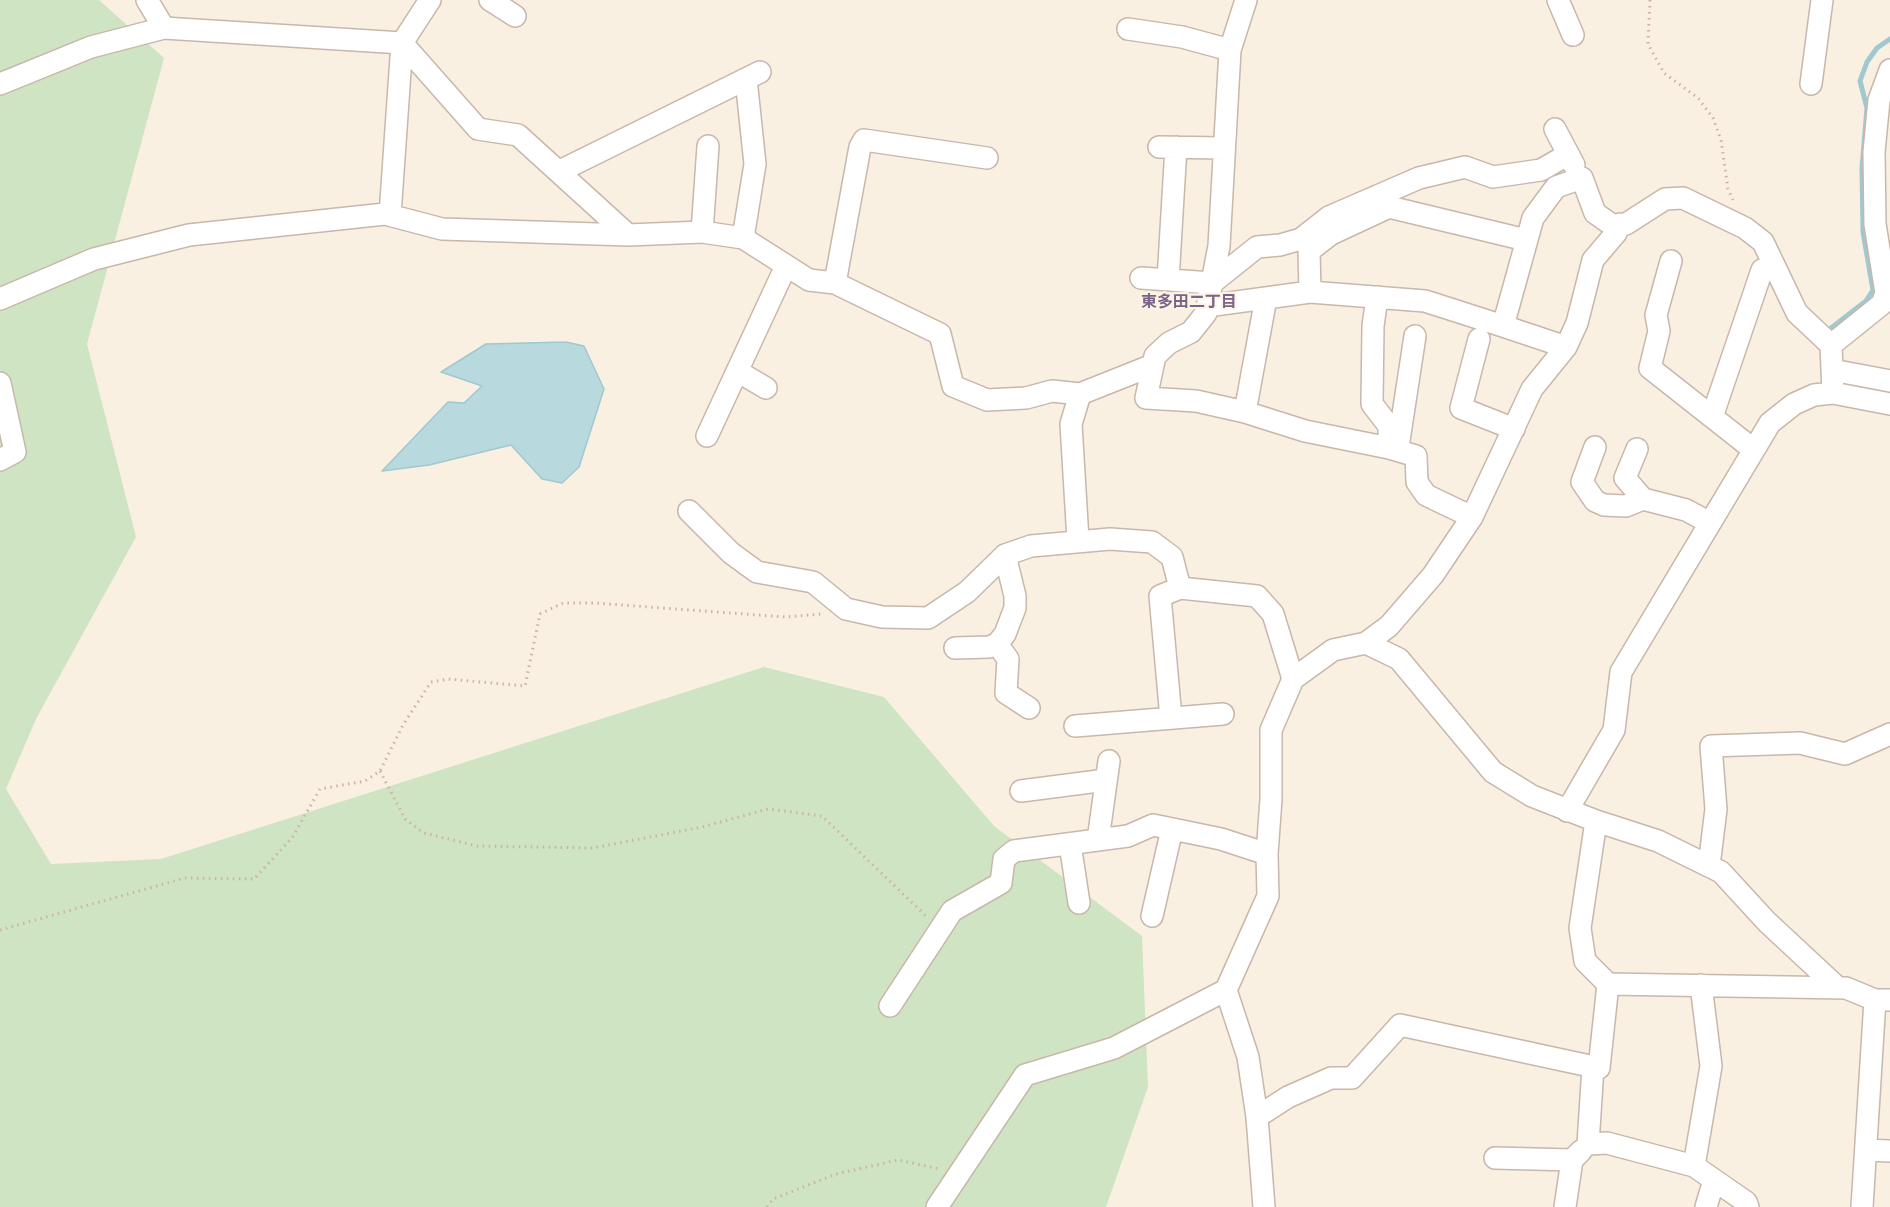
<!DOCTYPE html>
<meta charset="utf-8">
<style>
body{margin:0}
canvas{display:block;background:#f9f0e1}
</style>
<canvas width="1890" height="1207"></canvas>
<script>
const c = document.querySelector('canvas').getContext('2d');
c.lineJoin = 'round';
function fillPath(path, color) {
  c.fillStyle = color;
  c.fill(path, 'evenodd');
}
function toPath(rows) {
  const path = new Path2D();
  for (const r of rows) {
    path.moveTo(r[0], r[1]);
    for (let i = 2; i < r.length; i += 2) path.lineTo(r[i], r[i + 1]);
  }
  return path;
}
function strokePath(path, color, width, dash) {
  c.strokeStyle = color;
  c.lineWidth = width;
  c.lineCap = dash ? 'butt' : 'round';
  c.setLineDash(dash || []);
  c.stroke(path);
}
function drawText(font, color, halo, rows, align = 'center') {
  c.font = font + ' Overpass,"Noto Sans JP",sans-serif';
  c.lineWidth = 4.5;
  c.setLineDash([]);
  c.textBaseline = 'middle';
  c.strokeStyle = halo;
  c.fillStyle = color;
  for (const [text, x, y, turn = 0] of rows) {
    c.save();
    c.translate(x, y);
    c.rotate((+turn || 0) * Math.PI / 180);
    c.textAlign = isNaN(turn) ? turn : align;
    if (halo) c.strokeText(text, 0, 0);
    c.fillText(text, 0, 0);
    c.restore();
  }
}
const green = toPath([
 [0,0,99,0,164,58,87,344,136,537,36,719,6,789,51,864,161,859,764,667,884,697,994,826,1142,936,1148,1087,1106,1207,0,1207]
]);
const water = toPath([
 [566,342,584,346,604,389,579,467,562,483,542,479,511,445,429,465,382,471,448,402,464,403,482,386,441,372,486,344,566,342]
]);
const stream = toPath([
 [1826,332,1866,301,1873,290,1863,232,1862,168,1867,108,1860,81,1867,62,1877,48,1890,39]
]);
const path = toPath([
 [1650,0,1648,44,1664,73,1698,98,1713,118,1721,140,1728,189,1733,200],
 [380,771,405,819,424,833,477,846,593,848,702,827,768,809,822,816,927,917],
 [0,930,185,878,254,879,292,838,320,789,365,781,380,771,403,725,431,682,448,679,525,686,540,614,563,603,595,603,785,617,821,614],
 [767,1207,773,1199,836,1174,898,1160,940,1169]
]);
const minor = toPath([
 [147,0,164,28,402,43,478,129,518,135,628,235],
 [490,0,515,16],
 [1246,0,1230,50,1219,246,1206,313,1191,332,1169,343,1155,356,1146,398,1196,401,1245,412,1305,431,1389,448,1416,456,1417,482,1426,495,1472,517],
 [1558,0,1573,35],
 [1128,29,1182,37,1230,50],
 [0,84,91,47,164,28],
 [1811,84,1822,0],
 [1555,129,1574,165],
 [1159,147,1223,148],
 [560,171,760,72],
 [390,215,402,43,430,0],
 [702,232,708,146],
 [743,238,755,164,746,79],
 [1671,261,1656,315,1659,331,1650,368,1754,450],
 [1141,278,1212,283,1257,247,1280,245,1301,239,1329,217,1419,178,1465,167,1493,177,1541,170,1567,155],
 [1168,280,1176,147],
 [835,283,940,334,953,386,987,400,1026,398,1052,391,1080,394],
 [1377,297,1373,326,1372,404,1389,426,1389,448],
 [0,299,94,259,189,235,385,214,442,229,628,235,702,232,743,238,809,280,835,283,860,147,864,140,987,158],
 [1207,306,1310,292],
 [1503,326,1425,301,1310,292,1309,251,1331,234,1389,207,1526,240],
 [1479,339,1461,408,1514,429],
 [1831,345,1882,304,1886,293,1875,224,1874,152,1879,100,1890,70],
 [1566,347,1577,323,1593,260,1616,233,1620,224],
 [1832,370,1890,381],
 [737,371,766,388],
 [0,383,15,452,0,460],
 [1833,393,1831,345,1797,313,1763,242,1745,228,1683,198,1665,199,1626,224,1612,225,1595,213,1582,178,1556,187,1533,218,1503,326,1566,347,1532,389,1472,517,1433,575,1389,626,1366,643,1399,659,1493,772,1532,796,1596,821,1658,841,1721,872,1767,922,1838,988],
 [1245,412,1266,298],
 [1712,417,1762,270],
 [707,436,786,266],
 [1398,447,1415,336],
 [1595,447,1582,482,1595,501,1604,505,1626,506,1643,499,1686,510,1710,523],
 [1637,449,1625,478,1643,499],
 [689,511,731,553,757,572,813,582,846,609,882,617,928,618,967,592,1005,555,1031,546,1110,539,1152,542,1172,557,1180,588,1257,596,1273,614,1293,679,1333,650,1366,643],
 [1078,540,1071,424,1080,394,1153,365],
 [997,644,1008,659,1006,693,1029,708],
 [955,648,989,647,997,644,1005,634,1015,608,1015,596,1005,555],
 [1171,718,1160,596,1180,588],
 [1075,726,1223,714],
 [1021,791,1106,780],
 [1567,811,1614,730,1621,672,1770,423,1794,404,1814,395,1833,393,1890,404],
 [1098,840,1109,761],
 [1070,844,1079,903],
 [1709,866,1716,809,1711,746,1800,743,1845,754,1890,734],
 [1152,916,1172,829],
 [1608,984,1846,988,1875,1000,1890,1000],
 [1226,990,1248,1057,1257,1117],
 [890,1006,952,911,1001,883,1004,859,1014,851,1128,836,1153,825,1221,839,1267,854],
 [1593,1067,1588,1144,1607,1143,1694,1166,1746,1202,1748,1207],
 [1866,1150,1890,1151],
 [1495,1158,1572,1160],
 [1694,1166,1711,1066,1701,985],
 [937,1207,1025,1075,1114,1048,1226,990,1268,896,1267,854,1271,799,1271,730,1293,679],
 [1264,1207,1257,1117,1288,1097,1331,1078,1352,1078,1400,1025,1599,1068,1608,984,1585,961,1580,928,1596,821],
 [1565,1207,1572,1160,1581,1151],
 [1706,1207,1714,1180],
 [1862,1207,1875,1000]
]);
const neighbourhoodNames = [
 ["東多田二丁目",1189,304]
];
fillPath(green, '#cfe4c2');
fillPath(water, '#b8dadf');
strokePath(water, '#a0c8d0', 1.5);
strokePath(stream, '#a0c8d0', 5);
strokePath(minor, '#c8b7aa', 24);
strokePath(path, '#cfb2a0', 3, [1.5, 4.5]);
strokePath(minor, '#fff', 21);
drawText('bold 16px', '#7c638a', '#fcf4e6', neighbourhoodNames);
</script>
